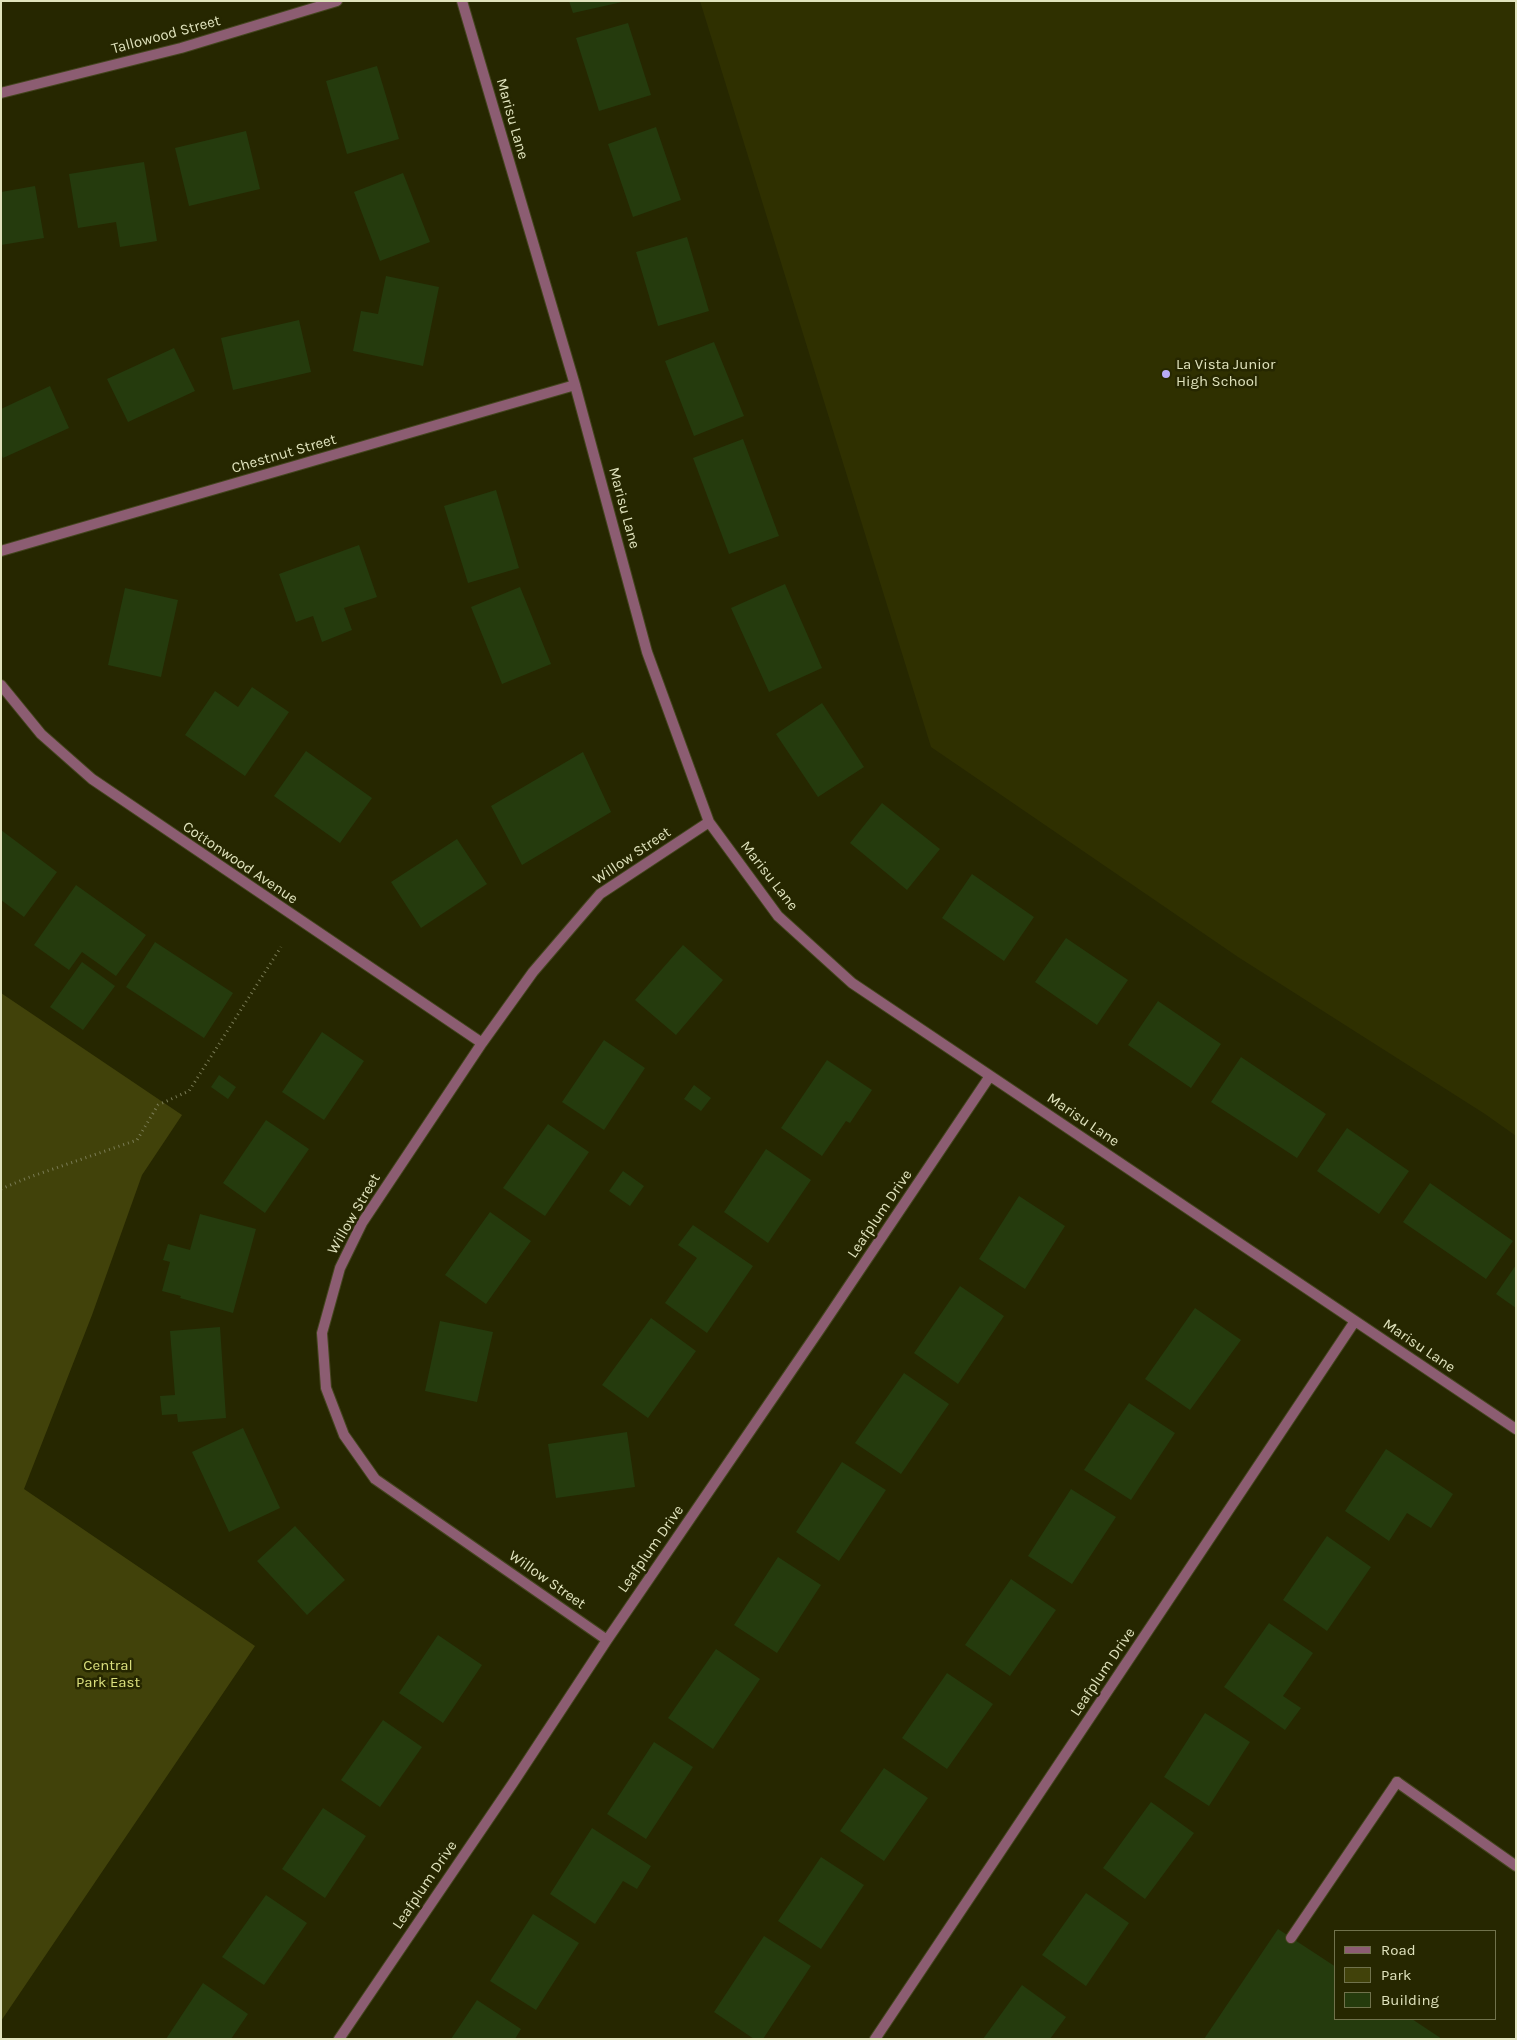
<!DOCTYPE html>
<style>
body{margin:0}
#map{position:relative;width:1517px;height:2040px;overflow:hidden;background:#262700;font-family:Karla,sans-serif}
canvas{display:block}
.frame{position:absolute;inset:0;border:2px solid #e0e3bd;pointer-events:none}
.legend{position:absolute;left:1334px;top:1930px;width:162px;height:90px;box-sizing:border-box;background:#262700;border:1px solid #70724c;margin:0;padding:6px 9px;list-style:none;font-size:15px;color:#e0e3bd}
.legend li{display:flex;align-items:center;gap:10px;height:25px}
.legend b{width:25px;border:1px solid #70724c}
</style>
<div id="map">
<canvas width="1517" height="2040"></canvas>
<div class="frame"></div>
<ul class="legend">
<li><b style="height:6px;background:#8c5d72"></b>Road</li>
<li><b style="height:14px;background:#41420a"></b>Park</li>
<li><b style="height:14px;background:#253b0d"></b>Building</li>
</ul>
</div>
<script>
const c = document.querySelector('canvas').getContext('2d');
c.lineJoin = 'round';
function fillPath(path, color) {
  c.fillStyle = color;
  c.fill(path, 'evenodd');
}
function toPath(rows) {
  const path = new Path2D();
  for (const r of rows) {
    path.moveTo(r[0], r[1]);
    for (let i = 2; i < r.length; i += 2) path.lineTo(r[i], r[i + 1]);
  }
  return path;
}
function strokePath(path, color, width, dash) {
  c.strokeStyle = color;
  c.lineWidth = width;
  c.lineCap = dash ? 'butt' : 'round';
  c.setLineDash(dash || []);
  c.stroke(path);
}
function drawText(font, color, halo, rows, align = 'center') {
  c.font = font + ' Karla,sans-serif';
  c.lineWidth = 5;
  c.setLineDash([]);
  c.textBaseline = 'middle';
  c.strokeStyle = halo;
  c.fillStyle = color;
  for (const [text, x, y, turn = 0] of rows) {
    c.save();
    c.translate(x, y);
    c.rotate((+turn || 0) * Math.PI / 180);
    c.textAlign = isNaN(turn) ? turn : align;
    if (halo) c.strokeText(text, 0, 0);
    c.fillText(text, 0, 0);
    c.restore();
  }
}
const built = toPath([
 [700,1,1516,1,1516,1136,1485,1114,1238,957,931,747]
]);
const green = toPath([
 [1,993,182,1115,142,1175,92,1315,24,1489,255,1646,1,2021]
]);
const building = toPath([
 [569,1,622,1,622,2,573,13],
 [628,23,651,95,599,111,576,38],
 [377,66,399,139,347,154,326,81],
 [656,127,681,200,633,217,608,144],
 [246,131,260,189,189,206,175,148],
 [144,162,157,241,120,247,116,222,78,228,69,174],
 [403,173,430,242,380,261,354,192],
 [35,186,44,238,1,245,1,192],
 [687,237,709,311,658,326,636,252],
 [386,276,439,287,423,366,353,351,361,311,378,314],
 [299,320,311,372,233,390,221,338],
 [714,342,744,416,694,436,665,361],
 [174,348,195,391,128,422,107,379],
 [50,386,69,428,3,458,1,454,1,409],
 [743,439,779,536,729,554,693,458],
 [496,490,519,568,468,583,444,506],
 [359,545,377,597,344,608,352,630,322,642,313,616,296,622,279,574],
 [785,584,822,668,769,692,731,608],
 [520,587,551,664,502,684,471,607],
 [125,588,178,600,161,677,108,665],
 [252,687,289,712,245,776,185,735,215,691,238,707],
 [822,703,864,767,818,797,776,734],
 [306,751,372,798,340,843,274,796],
 [583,752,611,812,522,865,491,806],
 [882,803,940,849,907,890,850,843],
 [1,830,57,872,24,917,1,900],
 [457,839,487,884,421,928,391,882],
 [972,874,1034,917,1004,961,942,918],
 [76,885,146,935,116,976,82,952,69,970,34,945],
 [1066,938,1128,980,1097,1025,1035,982],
 [155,942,233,993,204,1038,126,987],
 [683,945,723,980,676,1035,635,1000],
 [82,962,115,986,83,1030,50,1007],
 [1158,1001,1221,1044,1191,1088,1128,1045],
 [322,1032,364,1061,324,1120,282,1092],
 [604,1040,645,1068,604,1130,562,1102],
 [1241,1057,1326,1114,1297,1158,1211,1102],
 [827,1060,872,1090,850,1123,846,1121,822,1156,781,1128],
 [219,1075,236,1087,228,1099,211,1087],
 [694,1085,711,1098,701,1111,684,1099],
 [266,1120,309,1149,265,1213,223,1183],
 [548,1124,589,1152,545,1216,503,1188],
 [1347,1128,1409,1171,1379,1214,1317,1171],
 [766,1149,811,1180,768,1243,724,1212],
 [623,1171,644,1186,630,1206,609,1191],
 [1430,1183,1513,1241,1486,1279,1403,1222],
 [1019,1196,1065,1226,1025,1289,979,1259],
 [490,1212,531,1241,486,1304,445,1275],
 [200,1214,256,1229,233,1313,180,1298,181,1296,162,1291,170,1262,163,1260,168,1244,190,1250],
 [693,1225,753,1266,707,1333,665,1303,697,1258,678,1245],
 [1516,1265,1516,1308,1496,1294],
 [960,1286,1004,1316,958,1384,914,1353],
 [1195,1308,1241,1340,1190,1410,1145,1379],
 [651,1318,696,1351,648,1418,602,1385],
 [440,1321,493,1332,477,1402,425,1391],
 [220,1327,226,1418,178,1422,177,1414,162,1415,160,1396,175,1395,170,1331],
 [904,1373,949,1404,901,1474,855,1443],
 [1129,1403,1175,1433,1131,1500,1084,1470],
 [243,1428,280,1508,229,1532,192,1452],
 [627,1432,635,1487,556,1498,548,1444],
 [1386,1449,1453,1494,1431,1528,1407,1513,1389,1541,1345,1511],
 [842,1462,886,1490,839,1561,796,1532],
 [1071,1489,1116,1517,1072,1584,1028,1556],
 [295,1526,345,1580,307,1615,257,1561],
 [1327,1536,1371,1567,1327,1631,1283,1600],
 [778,1557,821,1585,777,1653,734,1625],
 [1011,1579,1056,1610,1010,1676,965,1645],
 [1269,1623,1313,1653,1283,1696,1301,1708,1285,1730,1224,1687],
 [438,1635,482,1665,443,1723,399,1693],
 [716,1649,760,1679,713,1749,668,1718],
 [947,1673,993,1704,947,1769,902,1738],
 [1205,1713,1250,1742,1209,1806,1164,1777],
 [383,1720,422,1747,380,1807,341,1780],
 [654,1742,693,1767,646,1839,607,1814],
 [884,1768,928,1798,884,1861,840,1831],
 [1151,1802,1194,1833,1145,1899,1103,1868],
 [323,1808,366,1836,325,1898,282,1869],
 [592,1828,651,1866,637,1889,623,1881,595,1924,550,1894],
 [821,1857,864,1885,821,1949,778,1921],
 [1086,1893,1129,1923,1086,1986,1042,1955],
 [266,1895,307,1923,264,1985,222,1957],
 [533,1914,579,1943,536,2010,490,1981],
 [1278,1929,1336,1967,1336,2019,1412,2019,1442,2039,1204,2039],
 [764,1936,811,1966,763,2039,754,2039,714,2012],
 [203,1983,248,2014,231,2039,166,2039],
 [1022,1985,1066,2017,1050,2039,983,2039],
 [477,2000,521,2029,515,2039,451,2039]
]);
const path = toPath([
 [1,1189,27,1178,137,1140,158,1105,189,1091,281,947]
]);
const lane = toPath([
 [1291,1938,1397,1782]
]);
const street = toPath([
 [462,1,575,385,647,652,709,822,778,916,852,983,1516,1429],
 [1,93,181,48,337,1],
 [1,551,575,385],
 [1,685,41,734,92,779,482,1043],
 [607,1640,375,1479,344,1435,326,1388,322,1333,340,1268,362,1223,482,1043,533,972,600,894,709,822],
 [1397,1782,1516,1866],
 [339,2039,513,1783,607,1640,822,1326,990,1076],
 [875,2039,1355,1321]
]);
const markers = [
 [1166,374,5,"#b8abf7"]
];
const streetNames = [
 ["Tallowood Street",166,35,-15],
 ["Marisu Lane",512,119,74],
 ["Chestnut Street",284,454,-16],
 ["Marisu Lane",624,508,75],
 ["Willow Street",632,856,-34],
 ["Cottonwood Avenue",240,863,34],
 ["Marisu Lane",769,876,52],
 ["Marisu Lane",1083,1120,34],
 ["Willow Street",354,1214,-60],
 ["Leafplum Drive",880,1214,-56],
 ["Marisu Lane",1419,1346,34],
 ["Leafplum Drive",651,1549,-55],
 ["Willow Street",547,1580,35],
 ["Leafplum Drive",1103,1672,-56],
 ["Leafplum Drive",425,1885,-56]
];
const poiNames = [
 ["La Vista Junior",1176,365],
 ["High School",1176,382]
];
const parkNames = [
 ["Central",108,1666],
 ["Park East",108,1683]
];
fillPath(built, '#2f3000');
fillPath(green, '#41420a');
fillPath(building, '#253b0d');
strokePath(lane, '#44451e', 12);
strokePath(street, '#44451e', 12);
strokePath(path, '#7a7c55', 3, [1, 4]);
strokePath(lane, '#8c5d72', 10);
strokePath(street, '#8c5d72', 10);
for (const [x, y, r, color] of markers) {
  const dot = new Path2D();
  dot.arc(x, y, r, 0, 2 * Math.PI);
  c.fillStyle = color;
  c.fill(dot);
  strokePath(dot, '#262700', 2);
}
drawText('15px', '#e0e3bd', '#262700', streetNames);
drawText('15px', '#e0e3bd', '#262700', poiNames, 'left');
drawText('15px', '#dbe07d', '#262700', parkNames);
</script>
